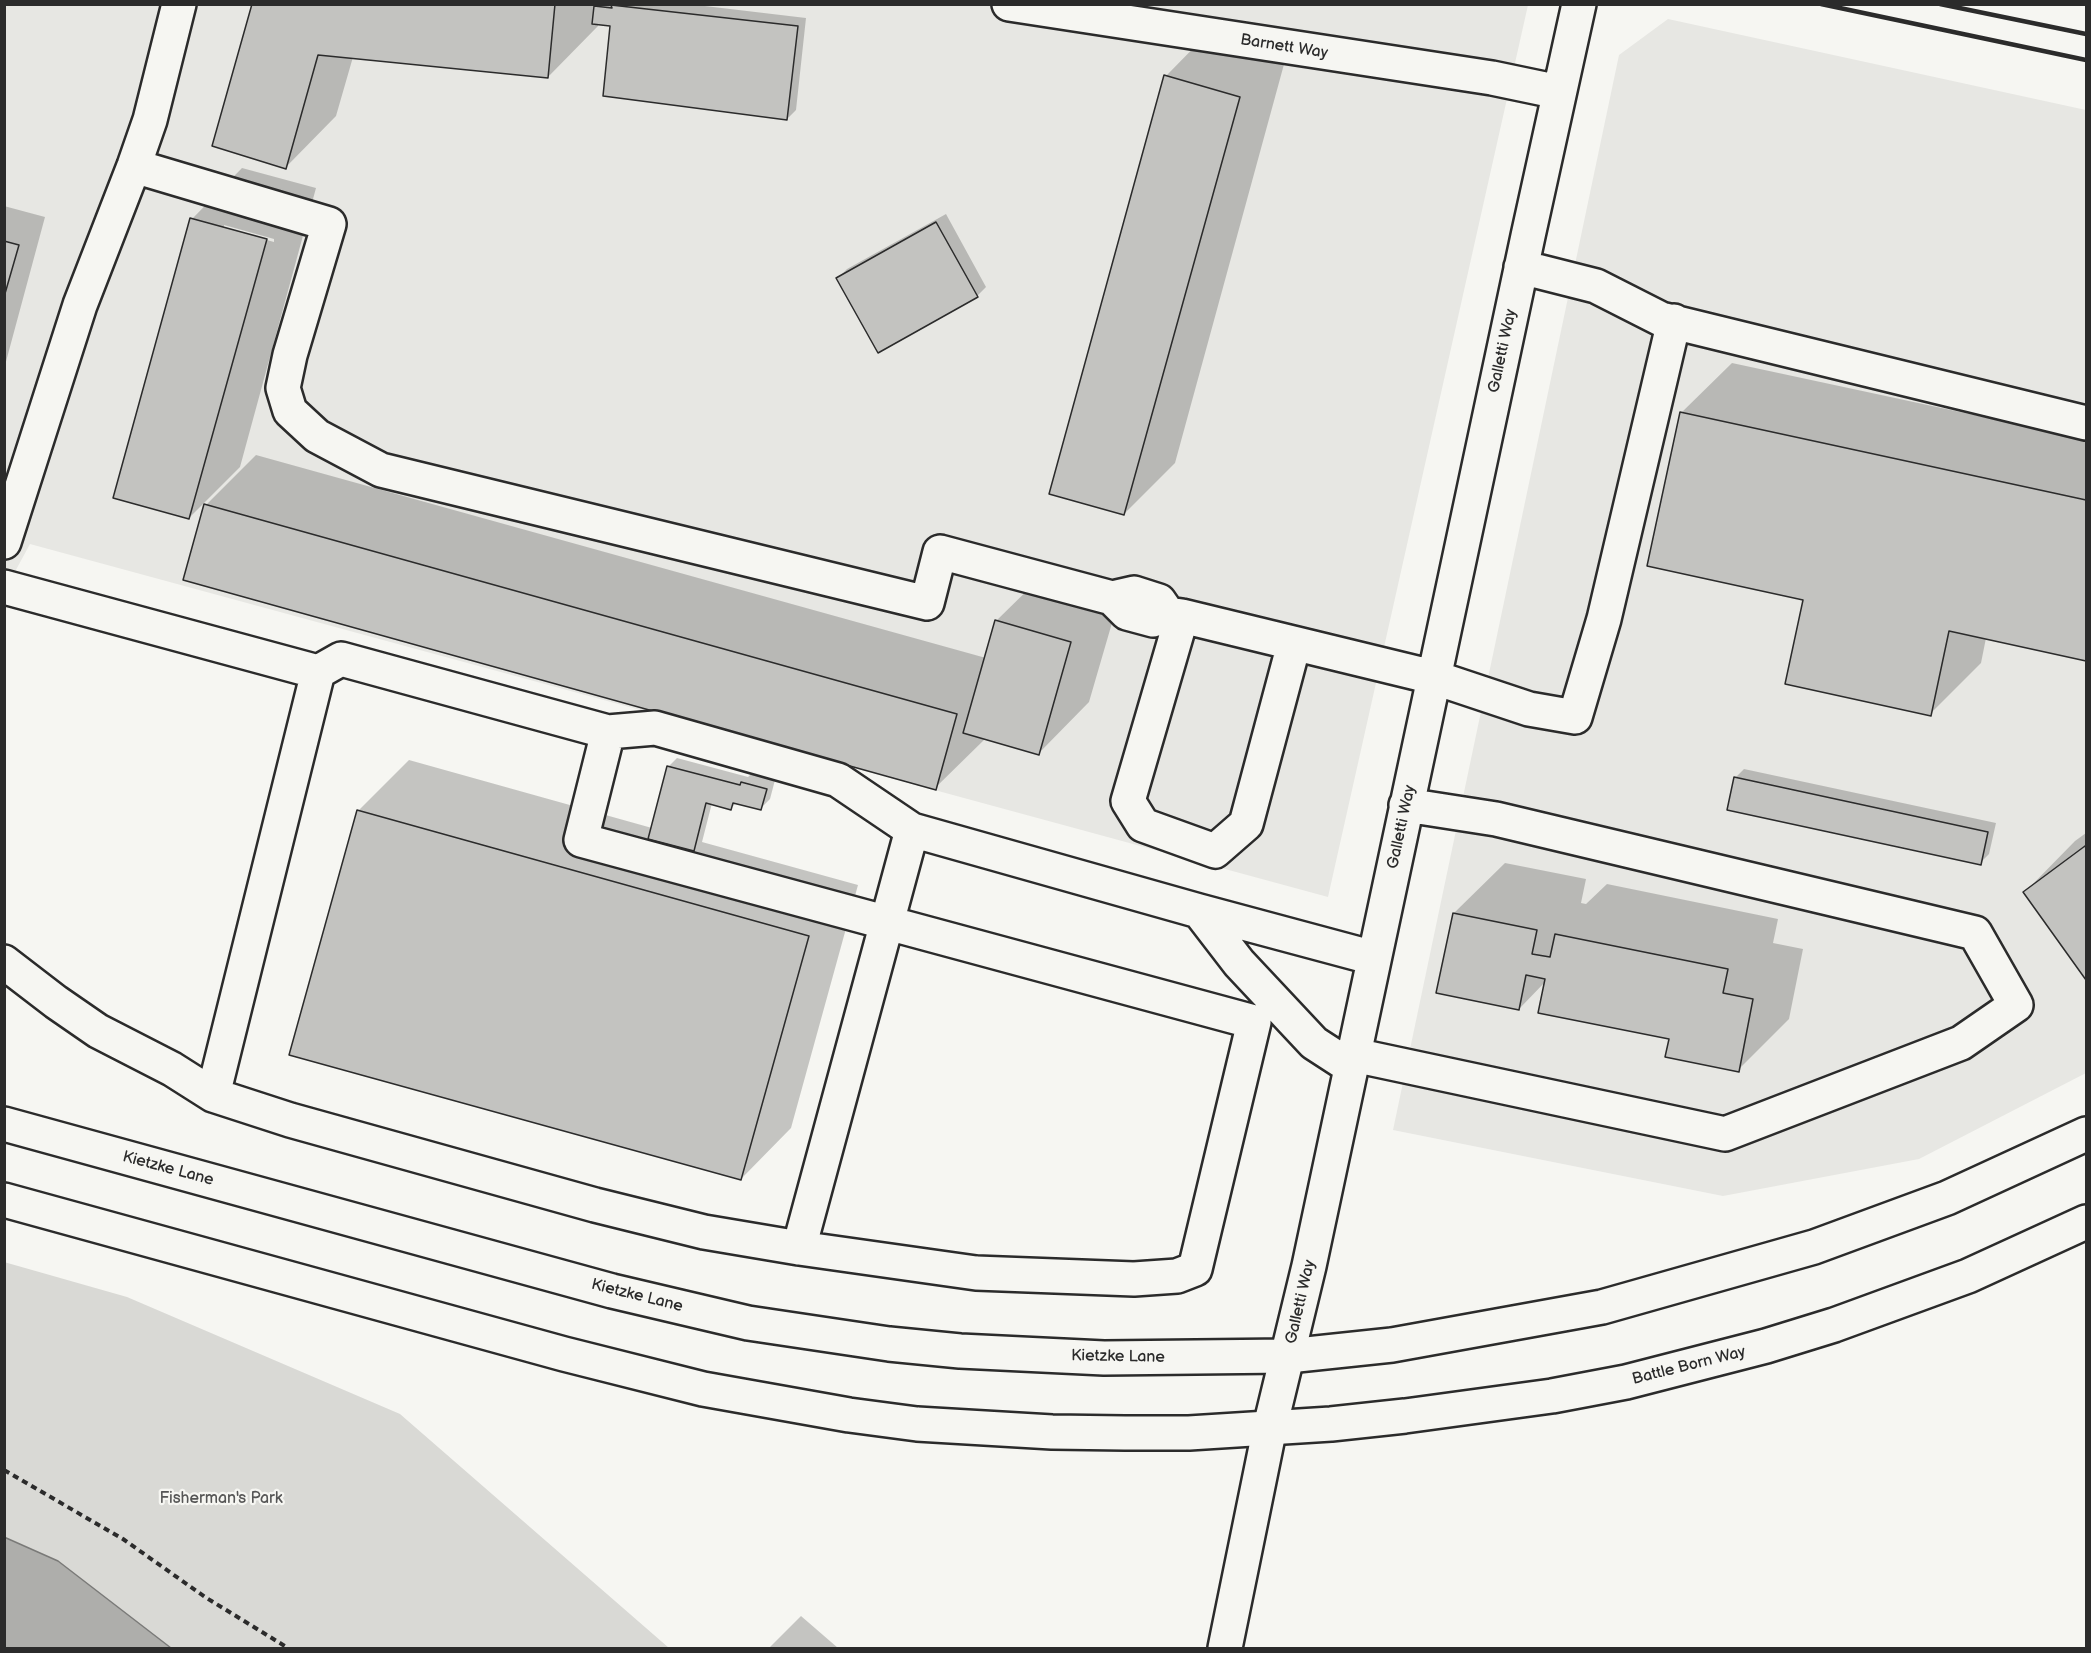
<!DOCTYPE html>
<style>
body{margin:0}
#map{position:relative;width:2091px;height:1653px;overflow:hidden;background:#f6f6f2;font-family:"Balsamiq Sans",sans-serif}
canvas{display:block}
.frame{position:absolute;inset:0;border:6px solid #2b2b2b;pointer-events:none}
</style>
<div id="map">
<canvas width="2091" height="1653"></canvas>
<div class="frame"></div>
</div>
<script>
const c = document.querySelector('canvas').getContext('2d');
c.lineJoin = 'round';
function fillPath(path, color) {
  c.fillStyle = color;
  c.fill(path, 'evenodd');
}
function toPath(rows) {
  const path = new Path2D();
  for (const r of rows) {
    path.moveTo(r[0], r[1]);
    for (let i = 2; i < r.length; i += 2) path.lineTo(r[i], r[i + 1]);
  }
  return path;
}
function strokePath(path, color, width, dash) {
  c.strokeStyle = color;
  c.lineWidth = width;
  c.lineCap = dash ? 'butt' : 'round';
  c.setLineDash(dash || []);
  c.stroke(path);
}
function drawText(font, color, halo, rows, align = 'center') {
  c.font = font + ' "Balsamiq Sans",sans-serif';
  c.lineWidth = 4.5;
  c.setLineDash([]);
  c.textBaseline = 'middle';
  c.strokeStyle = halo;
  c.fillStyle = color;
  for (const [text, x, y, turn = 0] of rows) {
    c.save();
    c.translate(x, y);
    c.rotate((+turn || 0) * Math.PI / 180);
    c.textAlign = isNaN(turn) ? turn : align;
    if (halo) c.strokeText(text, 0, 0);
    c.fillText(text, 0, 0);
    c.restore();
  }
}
const built = toPath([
 [5,5,1528,5,1328,897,30,544,5,590],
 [1668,19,2086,110,2086,1073,1919,1159,1723,1196,1393,1130,1619,55]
]);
const green = toPath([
 [4,1262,127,1297,400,1414,669,1648,171,1648,58,1561,5,1537]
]);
const water = toPath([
 [4,1537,58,1561,171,1648,5,1648,4,1537]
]);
const shadow = toPath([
 [253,4,688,4,806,18,796,110,787,119,611,25,598,23,598,26,548,77,353,57,336,116,286,167],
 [1216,25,1289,46,1175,463,1124,514,1166,76],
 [242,168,316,188,240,467,189,518,192,219],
 [224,225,274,239,274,242,224,228],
 [4,206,45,217,4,369],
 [946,214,986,287,977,296,878,351,838,278,847,269],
 [1732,363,2086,439,2086,659,1986,638,1981,663,1930,714,1805,598,1681,413],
 [256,455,986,658,996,621,1047,571,1121,592,1089,702,1039,753,986,738,935,788,206,505],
 [677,758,748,777,751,774,775,780,770,799,761,808,737,802,731,808,712,803,702,842,858,885,791,1128,741,1179,358,811,409,760,652,828,668,767],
 [1744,769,1996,823,1989,854,1980,863,1735,778],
 [2086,833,2086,978,2025,892,2075,841],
 [1505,863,1586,879,1581,903,1586,904,1607,884,1778,919,1773,943,1803,949,1789,1019,1738,1070,1547,980,1519,1009,1454,913],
 [801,1616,838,1648,769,1648]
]);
const building = toPath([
 [252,4,555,4,548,78,318,55,286,169,212,146,252,4],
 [611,5,798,26,787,120,603,96,610,26,592,24,594,6,612,8,611,5],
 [1164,75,1240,97,1124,515,1049,494,1164,75],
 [190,218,267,239,189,519,113,498,190,218],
 [936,222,978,297,878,353,836,278,936,222],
 [4,241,19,245,4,297,4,241],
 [1680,412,2086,500,2086,661,1949,631,1931,716,1785,684,1803,600,1647,566,1680,412],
 [204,504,957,714,936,790,183,580,204,504],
 [995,620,1071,642,1039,755,963,733,995,620],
 [667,766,740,785,741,782,767,789,761,810,733,803,731,810,706,803,694,851,648,839,667,766],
 [1734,777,1988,832,1981,865,1727,810,1734,777],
 [357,810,809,936,741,1180,289,1055,357,810],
 [2085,846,2086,848,2086,980,2023,892,2085,846],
 [1453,913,1537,930,1532,954,1550,957,1555,934,1728,969,1723,993,1753,999,1739,1072,1665,1057,1669,1039,1538,1013,1545,979,1526,975,1519,1010,1436,993,1453,913]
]);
const path = toPath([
 [4,1470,123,1539,205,1597,288,1648]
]);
const minor = toPath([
 [1009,4,1492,78,1559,92],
 [134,166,329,224,290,355,283,388,290,411,317,436,381,470,927,603,940,552,1112,598],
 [1521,267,1596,286,1661,319,2086,423],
 [4,542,80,305,134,166,150,120,179,4],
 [4,587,318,672,341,659,608,732,655,728,838,780,912,830,1199,911,1374,958],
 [1168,614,1159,601,1134,593,1112,598,1127,613,1153,620,1168,614,1182,616,1433,677,1529,709,1575,717,1604,619,1674,321],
 [1182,616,1128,801,1143,825,1215,851,1246,824,1294,644],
 [1199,911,1239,963,1314,1043,1351,1067],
 [4,962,56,1002,98,1031,172,1069,213,1095,290,1120,595,1205,704,1232,799,1248,976,1273,1134,1279,1177,1276,1195,1269,1254,1022,581,840,608,732],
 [1354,1055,1725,1134,1961,1043,2016,1005,1975,933,1496,819,1406,805],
 [213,1095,318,672],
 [799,1248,912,830],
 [1225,1648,1270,1427,1309,1266,1528,236,1579,4]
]);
const major = toPath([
 [4,1124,612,1291,748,1323,889,1344,960,1351,1104,1358,1288,1356,1392,1345,1602,1307,1814,1247,1947,1198,2086,1134],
 [4,1200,564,1354,703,1389,849,1415,917,1424,1052,1432,1125,1433,1189,1433,1331,1424,1405,1416,1552,1396,1626,1382,1766,1346,1834,1325,1968,1276,2086,1222]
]);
const rail = toPath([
 [1821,4,2086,60],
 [1940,4,2086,34]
]);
const streetNames = [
 ["Barnett Way",1284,47,9],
 ["Galletti Way",1503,351,-78],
 ["Galletti Way",1402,827,-78],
 ["Kietzke Lane",168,1169,15],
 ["Kietzke Lane",637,1296,14],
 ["Galletti Way",1301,1302,-77],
 ["Kietzke Lane",1118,1357,1],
 ["Battle Born Way",1689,1366,-14]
];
const parkNames = [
 ["Fisherman's Park",221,1499]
];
fillPath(built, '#e7e7e3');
fillPath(green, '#d9d9d5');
fillPath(water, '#aeaeab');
strokePath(water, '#7a7a78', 1.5);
fillPath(shadow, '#0003');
fillPath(building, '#c3c3c0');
strokePath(building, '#2b2b2b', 1.5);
strokePath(minor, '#2b2b2b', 38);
strokePath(major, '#2b2b2b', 38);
strokePath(path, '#2b2b2b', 4, [6, 4.5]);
strokePath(minor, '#f6f6f2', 33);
strokePath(major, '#f6f6f2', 33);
strokePath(rail, '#2b2b2b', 4.5);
drawText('16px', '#2b2b2b', '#f6f6f2', streetNames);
drawText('16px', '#565656', '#f6f6f2', parkNames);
</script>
